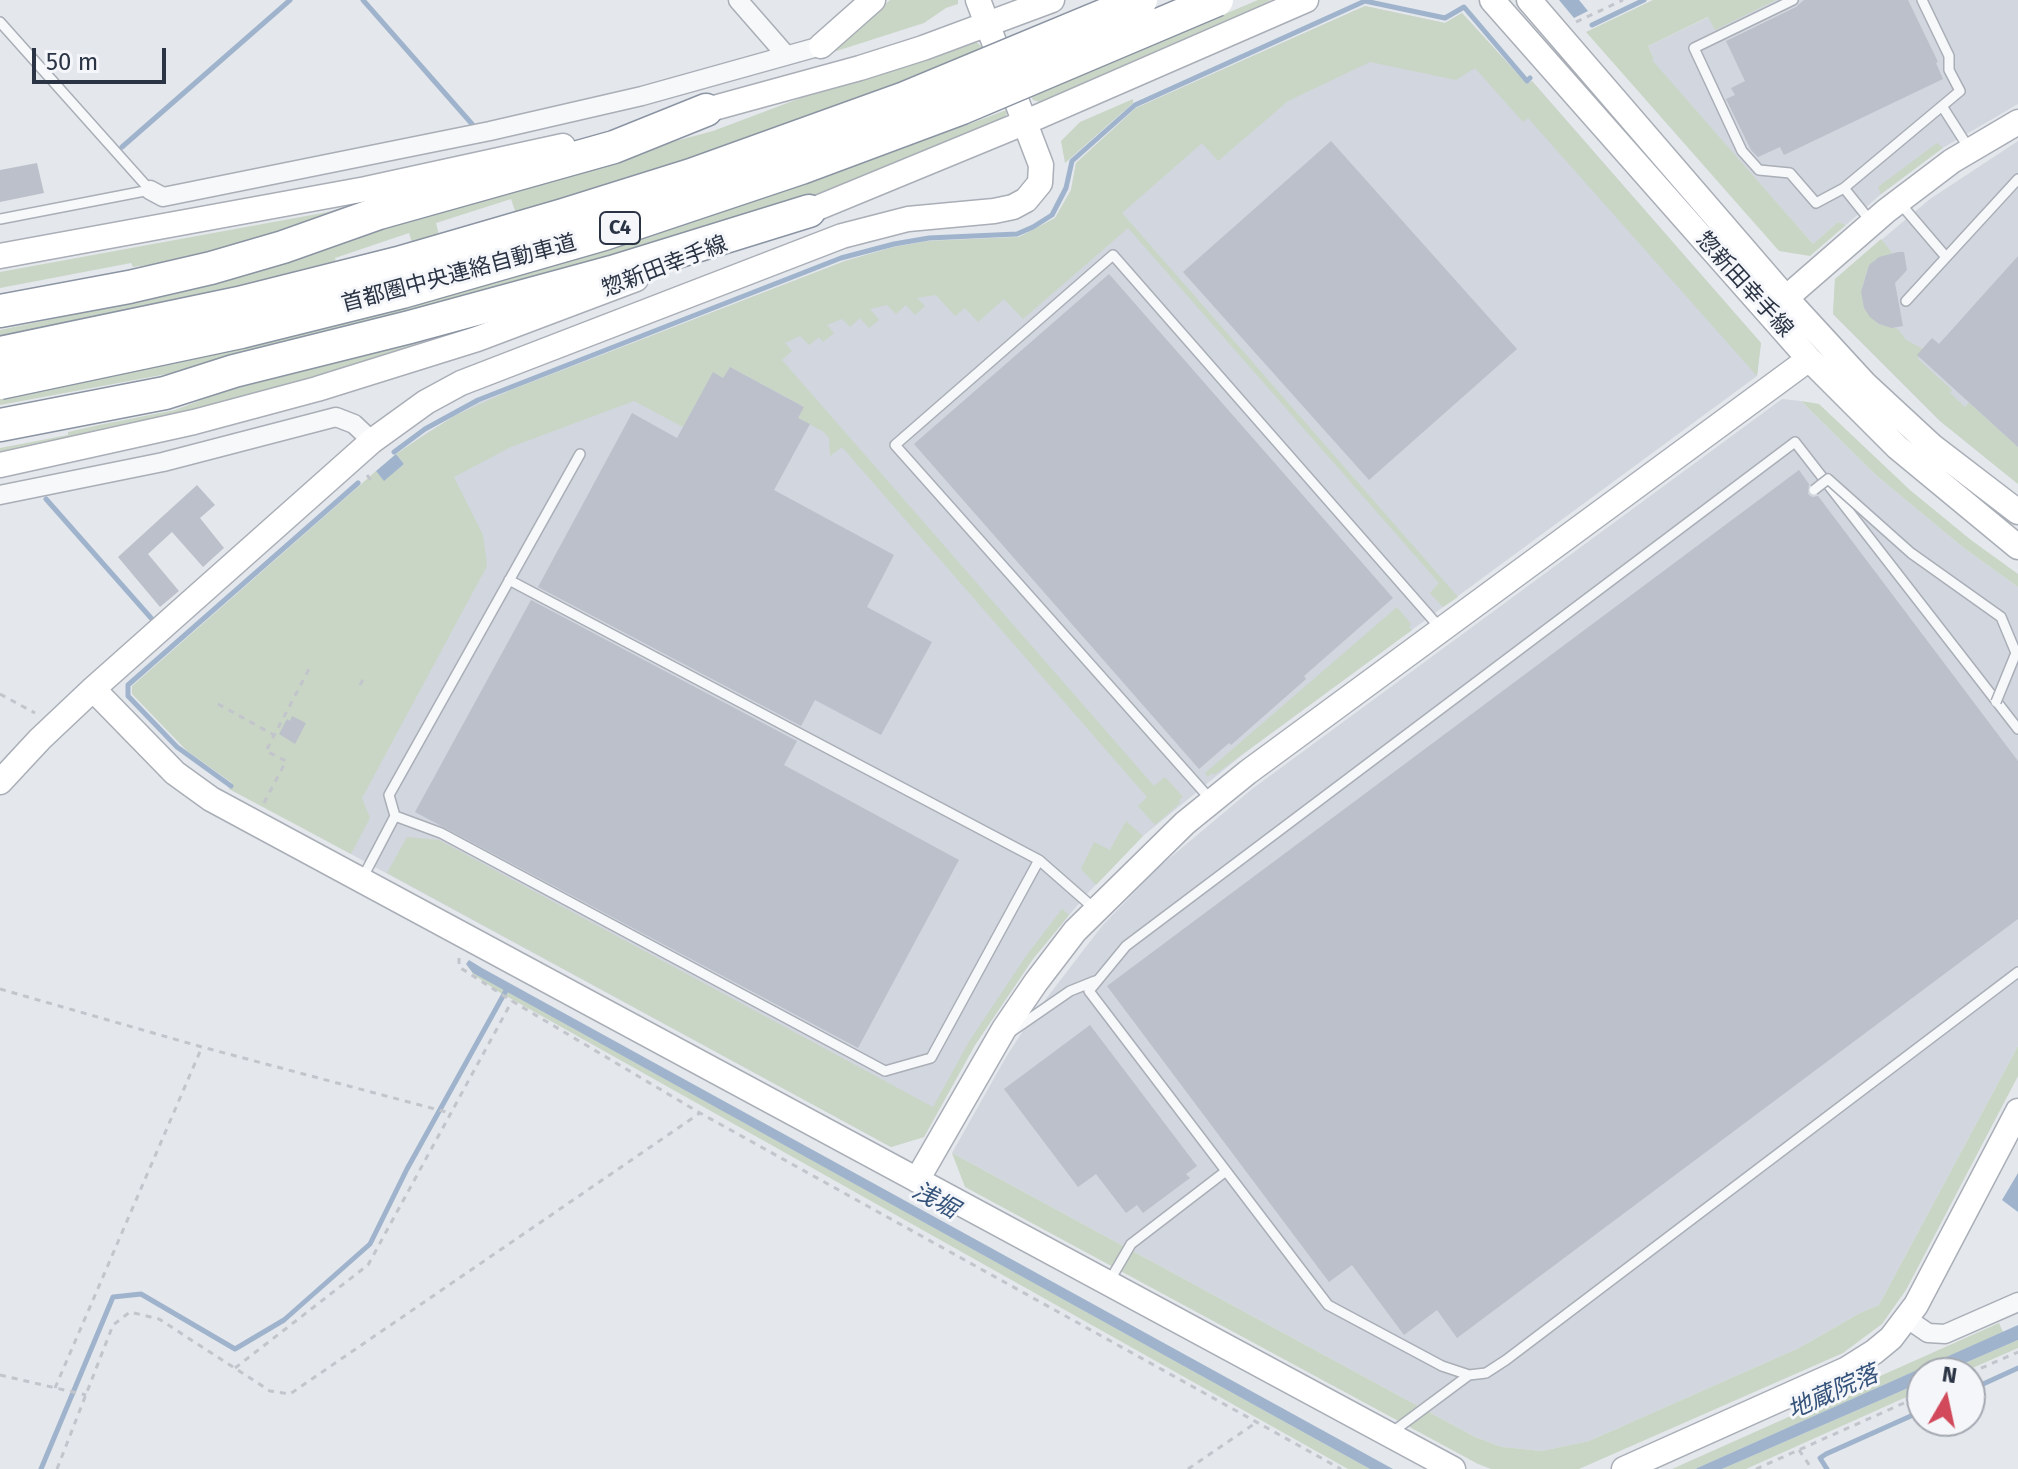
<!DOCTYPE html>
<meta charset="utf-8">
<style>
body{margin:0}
#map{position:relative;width:2018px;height:1469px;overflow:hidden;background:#e4e7ec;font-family:"Fira Sans",sans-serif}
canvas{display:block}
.north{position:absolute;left:1906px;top:1357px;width:80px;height:80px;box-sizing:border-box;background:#f4f6f9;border:2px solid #a4a8b1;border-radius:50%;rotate:9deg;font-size:22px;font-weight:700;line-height:32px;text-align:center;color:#2b3445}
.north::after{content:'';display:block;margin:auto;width:28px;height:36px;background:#d1495b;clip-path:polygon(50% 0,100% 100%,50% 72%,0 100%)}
.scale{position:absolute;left:32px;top:48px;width:134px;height:36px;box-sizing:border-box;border:4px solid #2b3445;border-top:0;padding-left:10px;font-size:24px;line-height:28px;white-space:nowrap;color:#2b3445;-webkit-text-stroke:6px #f4f6f9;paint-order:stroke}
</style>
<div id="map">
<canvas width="2018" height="1469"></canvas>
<div class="north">N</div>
<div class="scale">50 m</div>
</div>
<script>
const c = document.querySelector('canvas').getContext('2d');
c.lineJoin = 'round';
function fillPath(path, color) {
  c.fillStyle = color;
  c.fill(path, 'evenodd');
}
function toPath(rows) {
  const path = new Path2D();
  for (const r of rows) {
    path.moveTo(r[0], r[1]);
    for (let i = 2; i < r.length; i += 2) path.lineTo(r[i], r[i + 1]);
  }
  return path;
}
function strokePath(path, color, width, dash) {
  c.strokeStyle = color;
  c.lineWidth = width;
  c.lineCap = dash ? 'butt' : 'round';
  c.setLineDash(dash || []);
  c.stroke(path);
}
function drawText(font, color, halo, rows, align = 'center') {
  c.font = font + ' "Fira Sans","Noto Sans JP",sans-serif';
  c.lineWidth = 6;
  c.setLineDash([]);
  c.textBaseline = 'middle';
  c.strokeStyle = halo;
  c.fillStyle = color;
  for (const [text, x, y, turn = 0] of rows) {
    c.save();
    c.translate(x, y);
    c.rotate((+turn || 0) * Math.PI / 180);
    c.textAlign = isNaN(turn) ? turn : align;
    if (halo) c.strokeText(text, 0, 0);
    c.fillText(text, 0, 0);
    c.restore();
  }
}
const built = toPath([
 [1776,0,2018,0,2018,104,1941,149,1880,195,1846,225,1838,222,1813,244,1651,60,1654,59,1648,46,1709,17,1715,29],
 [1365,6,1445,23,1462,13,1527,84,1532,81,1761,343,1757,376,1242,755,1143,836,1086,895,1033,959,975,1045,924,1137,891,1147,314,834,439,595,429,493,396,454,428,432,478,403,845,261,894,247,928,241,1019,237,1033,230,1055,218,1071,190,1076,163,1136,108],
 [2018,141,2018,484,1940,421,1833,314,1835,279,1930,199],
 [1782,399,1801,401,1877,476,1964,548,2018,587,2018,1046,1879,1305,1860,1313,1799,1348,1589,1441,1542,1451,1502,1447,1475,1437,952,1153,1006,1057,1032,1017,1102,926,1159,867,1252,789]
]);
const green = toPath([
 [890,0,958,0,958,4,946,8,924,23,824,55],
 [1258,0,1271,0,1258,8,1043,103,1033,100,1031,96],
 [1653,0,1776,0,1715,30,1708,17,1648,46,1654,59,1652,60,1813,244,1838,222,1846,225,1810,256,1779,251,1586,32],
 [1365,6,1445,23,1462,13,1527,84,1532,81,1761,343,1757,376,1528,118,1523,122,1475,68,1456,80,1370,62,1288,101,1218,161,1202,143,1122,213,1458,597,1443,607,1430,593,1439,583,1128,228,1023,319,1004,299,978,322,965,308,955,316,936,295,917,298,925,306,915,315,906,305,896,314,887,305,870,309,879,320,869,328,860,318,850,327,842,319,827,325,834,333,823,342,819,337,809,345,800,336,785,343,792,351,782,360,1154,786,1165,777,1183,797,1179,800,1180,803,1155,825,1138,806,1147,797,842,447,830,456,829,438,824,432,798,418,803,406,730,367,723,378,713,373,683,427,634,401,511,447,454,477,483,535,487,566,362,798,370,818,351,854,229,789,232,783,187,751,132,694,132,686,376,471,384,480,404,464,396,454,454,416,511,390,845,261,894,247,928,241,1019,237,1055,218,1071,190,1076,163,1136,108],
 [976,42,985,49,934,73,765,135,516,214,511,199,436,223,439,235,412,243,409,233,335,258,336,263,219,292,0,337,0,330,143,300,547,175,713,131,830,87],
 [1133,99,1133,103,1065,163,1061,141,1080,122],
 [1009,109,1005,117,774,213,215,365,0,405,0,396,955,126,964,126],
 [1937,143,1943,148,1881,194,1878,187],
 [360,202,361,206,196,258,133,267,131,263,0,288,0,272,328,212],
 [1881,239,1892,253,1874,260,1867,270,1861,292,1864,308,1879,324,1898,329,1906,340,1923,349,1918,359,1952,390,1950,393,1965,407,1969,403,2018,447,2018,484,1940,421,1833,314,1835,279],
 [422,337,424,342,410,349,256,395,0,452,0,448,68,435,68,432,99,425,175,410,225,391,417,342],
 [1801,401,1819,404,1910,490,1971,540,2018,574,2018,587,1964,548,1877,476],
 [1397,607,1411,624,1409,627,1412,630,1214,775,1212,773,1208,777,1205,773],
 [1126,821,1143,836,1096,885,1081,869,1094,842,1110,850],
 [407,837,439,840,933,1107,970,1040,1026,956,1062,909,1069,915,1033,959,975,1045,924,1137,891,1147,387,873],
 [466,964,474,973,1370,1469,1348,1469,499,992,474,975],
 [2018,1046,2018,1076,1906,1290,1882,1324,1843,1353,1579,1469,1491,1469,1478,1464,965,1187,952,1153,1475,1437,1502,1447,1542,1451,1589,1441,1799,1348,1860,1313,1879,1305],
 [1999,1323,2003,1332,1695,1469,1672,1469],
 [2018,1340,2018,1348,1961,1373,1942,1373],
 [1922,1382,1922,1390,1746,1469,1722,1469]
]);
const water = toPath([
 [1559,0,1579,0,1588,11,1574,18],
 [396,454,404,464,384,481,376,471],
 [469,960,482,968,1393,1469,1370,1469,473,973,466,964],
 [2018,1173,2018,1212,2002,1200],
 [2018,1325,2018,1340,1942,1373,1922,1373,1922,1382,1722,1469,1695,1469]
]);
const stream = toPath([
 [363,0,472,124],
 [1592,25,1644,0],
 [122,147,290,0],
 [394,452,425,429,478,400,841,258,894,244,929,238,1017,234,1033,227,1052,215,1066,188,1072,161,1135,105,1365,1,1445,18,1464,7,1527,81,1530,78],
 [46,499,151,618],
 [231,786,177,747,128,696,128,685,358,483],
 [1970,1390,2018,1368],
 [41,1469,113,1297,141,1294,235,1349,284,1320,370,1244,407,1169,508,987],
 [1827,1469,1820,1458,1826,1454,1922,1411]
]);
const building = toPath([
 [1804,0,1908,0,1938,62,1936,63,1943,79,1784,155,1780,147,1758,157,1751,150,1726,99,1735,95,1731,88,1745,81,1726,41,1796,7],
 [1331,141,1517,349,1369,480,1183,272],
 [37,163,44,193,0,202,0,170],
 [1898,252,1904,252,1907,270,1895,283,1903,326,1892,328,1879,324,1870,317,1864,308,1861,292,1869,265,1879,257],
 [2018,256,2018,447,1917,355,1932,338,1939,344],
 [1109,274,1393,598,1304,676,1306,679,1231,745,1229,743,1199,769,914,444],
 [730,367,804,407,798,418,810,424,774,490,894,555,867,607,932,642,881,735,815,700,801,726,538,587,632,413,677,438,713,372,723,378],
 [1799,470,1809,484,1808,494,1812,497,1818,496,2018,761,2018,919,1457,1338,1437,1310,1404,1335,1352,1265,1329,1282,1107,986],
 [197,485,215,505,200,518,224,548,203,567,172,532,148,554,179,591,160,607,118,557],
 [531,600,793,739,797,741,784,765,959,860,858,1048,415,812],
 [292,716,306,723,295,744,279,734,287,719,290,721],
 [1090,1025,1197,1166,1186,1174,1190,1178,1143,1213,1137,1205,1126,1213,1096,1174,1078,1187,1004,1089]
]);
const path = toPath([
 [1576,22,1623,0],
 [367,475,373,483],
 [360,685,365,676],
 [0,694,35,713],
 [218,704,274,735],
 [264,803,286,761,266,751,309,669],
 [459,958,459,967,512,1001,700,1113,1341,1469],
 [0,989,202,1047,450,1113],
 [235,1368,368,1265,512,1001],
 [1970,1373,2018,1352],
 [0,1375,86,1395],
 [55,1388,202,1047],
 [1799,1450,1812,1469],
 [57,1469,113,1325,130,1312,159,1319,270,1391,290,1394,700,1113],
 [1188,1469,1257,1422],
 [1756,1469,1922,1395]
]);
const lane = toPath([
 [1793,0,1694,48,1742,151,1759,170,1790,173,1816,203,1844,188,1960,91,1949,70,1949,56,1922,0],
 [0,22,150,190],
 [1942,106,1970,150],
 [1844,188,1872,223],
 [1899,202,1946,257],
 [0,219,150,190],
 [1906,301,2018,179],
 [509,580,1039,860,1096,910],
 [1212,801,895,445,1113,255,1441,629],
 [395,816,441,833,885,1071,931,1058,1039,860],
 [362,879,395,816,389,795,580,454],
 [1012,1031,1070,991,1095,981],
 [1110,1280,1131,1244,1226,1171],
 [1469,1375,1442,1366,1328,1305,1089,991,1126,946,1795,442,2018,729],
 [1391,1433,1469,1375,1486,1373,1506,1360,2018,972]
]);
const street = toPath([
 [738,0,786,55],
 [150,190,163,197,490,131,642,96,821,46],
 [0,495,163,462,336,417,354,424,372,441],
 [1906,1318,1928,1333,1945,1334,2018,1302]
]);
const secondary = toPath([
 [1492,0,1809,359,1897,447,2018,547],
 [1529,0,1786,298,1865,384,1932,446,2018,512],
 [821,46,873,0],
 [692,114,860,68,923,48,1052,0],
 [793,218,1026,122,1306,0],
 [0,256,366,189,563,146],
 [1786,298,1886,211,1952,161,2018,122],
 [0,465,194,422,317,389,477,339,636,279],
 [93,689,175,773,211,799,1453,1469],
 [0,782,40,739,93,689,372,441,426,402,461,383,842,236,908,219,994,211,1013,207,1026,200,1040,183,1041,165,978,0],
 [917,1180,1004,1029,1036,982,1075,931,1185,823,1248,772,1809,359],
 [1624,1469,1847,1369,1874,1352,1891,1338,1916,1305,2018,1111]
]);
const highway = toPath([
 [0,311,129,287,211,268,283,247,379,213,614,147,706,110],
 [0,425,165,393,234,371,410,327,612,272,809,211]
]);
const laneBridge = toPath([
 [1814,490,1828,479,1911,553,2001,617,2016,653,1996,702]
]);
const highwayBridge = toPath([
 [0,353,239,303,398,263,563,215,691,175,905,98,1141,0],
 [0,383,241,332,402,292,604,234,801,168,962,108,1217,0]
]);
const shields = [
 [620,228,40]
];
const shieldNames = [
 ["C4",620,228]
];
const streetNames = [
 ["惣新田幸手線",665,267,-21],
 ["首都圏中央連絡自動車道",459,274,-15],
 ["惣新田幸手線",1744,285,48]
];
const waterNames = [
 ["浅堀",935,1201,29],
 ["地蔵院落",1833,1393,-24]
];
fillPath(built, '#d2d6de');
fillPath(green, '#c9d6c5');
fillPath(water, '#9fb4cc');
strokePath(stream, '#9fb4cc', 5);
fillPath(building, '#bbc0ca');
strokePath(lane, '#a9aeb7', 12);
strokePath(street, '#a9aeb7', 21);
strokePath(secondary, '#a9aeb7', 27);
strokePath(highway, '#8b94a3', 35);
strokePath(path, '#c2c5cb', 3, [6, 6]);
strokePath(lane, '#f7f8fa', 9);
strokePath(street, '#f7f8fa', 18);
strokePath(secondary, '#fff', 24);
strokePath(highway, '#fff', 32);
strokePath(laneBridge, '#a9aeb7', 12, []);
strokePath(highwayBridge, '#8b94a3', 35, []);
strokePath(laneBridge, '#f7f8fa', 9);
strokePath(highwayBridge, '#fff', 32);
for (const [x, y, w] of shields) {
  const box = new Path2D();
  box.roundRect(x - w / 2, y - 16, w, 32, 6);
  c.fillStyle = '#f4f6f9';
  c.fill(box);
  strokePath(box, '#2b3445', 2);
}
drawText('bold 20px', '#2b3445', null, shieldNames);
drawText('22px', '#2b3445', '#f4f6f9', streetNames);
drawText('italic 24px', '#34527a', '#f4f6f9', waterNames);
</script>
